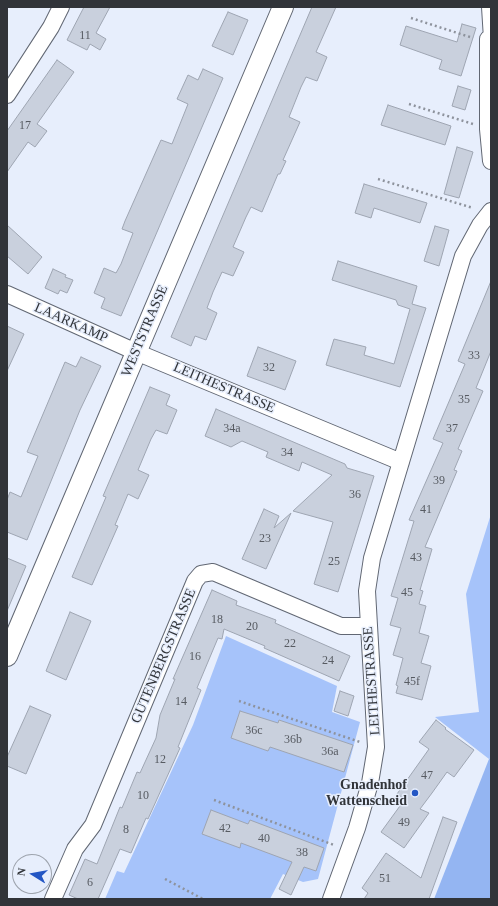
<!DOCTYPE html>
<style>
body{margin:0}
#map{position:relative;width:498px;height:906px;overflow:hidden;background:#e7eefc;font-family:"Times New Roman",serif}
canvas{display:block}
.frame{position:absolute;inset:0;border:8px solid #313439;pointer-events:none}
.north{position:absolute;left:12px;top:854px;width:40px;height:40px;box-sizing:border-box;background:#e7eefc;border:1px solid #9ea4ae;border-radius:50%;rotate:281deg;font-size:11px;font-weight:700;line-height:16px;text-align:center;color:#313439}
.north::after{content:'';display:block;margin:auto;width:14px;height:18px;background:#2356c4;clip-path:polygon(50% 0,100% 100%,50% 72%,0 100%)}
</style>
<div id="map">
<canvas width="498" height="906"></canvas>
<div class="frame"></div>
<div class="north">N</div>
</div>
<script>
const c = document.querySelector('canvas').getContext('2d');
c.lineJoin = 'round';
function fillPath(path, color) {
  c.fillStyle = color;
  c.fill(path, 'evenodd');
}
function toPath(rows) {
  const path = new Path2D();
  for (const r of rows) {
    path.moveTo(r[0], r[1]);
    for (let i = 2; i < r.length; i += 2) path.lineTo(r[i], r[i + 1]);
  }
  return path;
}
function strokePath(path, color, width, dash) {
  c.strokeStyle = color;
  c.lineWidth = width;
  c.lineCap = dash ? 'butt' : 'round';
  c.setLineDash(dash || []);
  c.stroke(path);
}
function drawText(font, color, halo, rows, align = 'center') {
  c.font = font + ' "Times New Roman",serif';
  c.lineWidth = 3;
  c.setLineDash([]);
  c.textBaseline = 'middle';
  c.strokeStyle = halo;
  c.fillStyle = color;
  for (const [text, x, y, turn = 0] of rows) {
    c.save();
    c.translate(x, y);
    c.rotate((+turn || 0) * Math.PI / 180);
    c.textAlign = isNaN(turn) ? turn : align;
    if (halo) c.strokeText(text, 0, 0);
    c.fillText(text, 0, 0);
    c.restore();
  }
}
const green = toPath([
 [491,514,491,757,489,759,435,717,479,712,466,594],
 [226,636,337,686,332,712,360,722,318,879,303,882,283,874,270,899,105,899,117,871,124,873,193,725]
]);
const forest = toPath([
 [491,757,491,899,434,899,489,759]
]);
const building = toPath([
 [84,7,110,7,96,33,106,39,100,50,90,44,87,50,67,40,84,7],
 [312,7,336,7,316,52,327,57,317,81,306,77,301,87,289,117,300,122,283,160,286,161,280,174,278,174,262,212,251,207,246,217,233,247,244,252,233,276,222,272,213,292,207,308,217,313,206,340,195,336,191,346,171,337,312,7],
 [228,12,248,20,233,55,212,46,228,12],
 [462,24,476,28,461,76,439,69,442,60,400,45,406,26,457,42,462,24],
 [57,60,74,72,37,124,47,131,35,147,28,142,7,172,7,131,57,60],
 [203,69,223,78,121,316,101,308,105,298,94,293,104,268,116,273,121,264,133,233,122,229,125,221,161,140,172,144,188,104,177,99,188,75,198,80,203,69],
 [458,86,471,90,465,110,452,106,458,86],
 [388,105,451,126,445,145,381,125,388,105],
 [457,147,473,152,459,198,444,194,457,147],
 [364,184,427,203,420,223,374,208,371,218,355,213,364,184],
 [7,225,42,257,28,274,7,256,7,225],
 [435,226,449,230,439,266,424,261,435,226],
 [338,261,417,286,412,304,426,308,400,387,326,365,334,339,366,347,364,355,394,364,410,309,398,305,396,300,332,280,338,261],
 [53,269,66,275,65,277,73,280,67,293,60,290,58,294,45,288,53,269],
 [491,281,491,351,476,388,483,391,458,449,462,451,454,470,457,471,425,547,432,549,420,590,423,591,419,604,426,606,419,633,429,636,421,663,431,666,422,700,396,693,398,686,396,685,403,658,393,655,401,628,390,625,398,598,391,596,414,521,409,520,443,443,433,439,465,364,458,361,491,281],
 [7,326,24,334,7,371,7,326],
 [258,347,296,361,285,390,247,376,258,347],
 [81,357,101,366,80,410,27,540,7,532,7,500,10,492,21,497,38,456,27,452,65,362,76,367,81,357],
 [150,387,170,395,166,405,177,410,167,434,156,430,151,439,138,470,149,475,138,499,128,494,115,525,118,526,92,585,72,577,106,497,103,496,150,387],
 [216,409,345,464,347,468,374,476,338,592,314,584,333,522,293,511,332,475,302,462,299,471,266,457,268,452,242,441,231,447,205,436,216,409],
 [264,509,279,516,274,528,291,513,266,569,242,559,264,509],
 [7,558,26,566,7,611,7,558],
 [212,590,237,601,236,605,276,620,275,623,350,656,339,681,264,648,265,646,224,629,222,639,218,638,197,688,201,690,178,747,180,748,148,819,146,818,131,853,120,849,98,899,78,899,69,895,85,859,97,864,120,807,122,808,137,772,140,773,156,738,160,715,175,679,173,679,212,590],
 [70,612,91,621,66,680,46,671,70,612],
 [340,691,354,696,348,716,334,711,340,691],
 [30,706,51,715,26,774,7,766,7,757,30,706],
 [240,711,278,723,279,720,353,745,344,772,270,747,268,751,231,738,240,711],
 [436,720,446,728,445,729,474,750,454,777,447,772,432,793,420,809,429,813,404,848,381,832,405,799,397,794,429,749,419,742,436,720],
 [211,810,248,824,250,820,324,848,316,871,304,867,291,895,279,889,292,862,241,843,240,848,202,834,211,810],
 [443,817,457,822,429,899,364,899,368,893,362,888,386,853,421,878,443,817]
]);
const path = toPath([
 [411,18,473,38],
 [409,104,473,124],
 [378,179,473,208],
 [239,701,360,742],
 [214,800,334,845],
 [165,879,203,899]
]);
const service = toPath([
 [486,7,488,39]
]);
const minor = toPath([
 [488,39,488,129,491,161],
 [7,95,51,27,61,7],
 [7,294,136,352,401,462],
 [53,899,75,849,93,825,195,581,201,574,213,572,341,626,367,626],
 [331,899,357,828,370,783,376,747,367,591,372,558,463,256,480,225,491,211]
]);
const tertiary = toPath([
 [7,656,283,7]
]);
const markers = [
 [415,793,4,"#2356c4"]
];
const numberNames = [
 ["11",85,36],
 ["17",25,126],
 ["33",474,356],
 ["32",269,368],
 ["35",464,400],
 ["34a",232,429],
 ["37",452,429],
 ["34",287,453],
 ["39",439,481],
 ["36",355,495],
 ["41",426,510],
 ["23",265,539],
 ["43",416,558],
 ["25",334,562],
 ["45",407,593],
 ["18",217,620],
 ["20",252,627],
 ["22",290,644],
 ["16",195,657],
 ["24",328,661],
 ["45f",412,682],
 ["14",181,702],
 ["36c",254,731],
 ["36b",293,740],
 ["36a",330,752],
 ["12",160,760],
 ["47",427,776],
 ["10",143,796],
 ["49",404,823],
 ["42",225,829],
 ["8",126,830],
 ["40",264,839],
 ["38",302,853],
 ["51",385,879],
 ["6",90,883]
];
const streetNames = [
 ["LAARKAMP",71,323,24],
 ["WESTSTRASSE",145,331,-67],
 ["LEITHESTRASSE",224,388,23],
 ["GUTENBERGSTRASSE",164,656,-67],
 ["LEITHESTRASSE",372,681,-94]
];
const poiNames = [
 ["Gnadenhof",407,785],
 ["Wattenscheid",407,801]
];
fillPath(green, '#a6c3fa');
fillPath(forest, '#94b5f2');
fillPath(building, '#c9d0dd');
strokePath(building, '#9ea5b2', 1);
strokePath(service, '#616773', 10);
strokePath(minor, '#616773', 18);
strokePath(tertiary, '#616773', 22);
strokePath(path, '#8e939d', 2.5, [2, 3]);
strokePath(service, '#fff', 8);
strokePath(minor, '#fff', 16);
strokePath(tertiary, '#fff', 20);
for (const [x, y, r, color] of markers) {
  const dot = new Path2D();
  dot.arc(x, y, r, 0, 2 * Math.PI);
  c.fillStyle = color;
  c.fill(dot);
  strokePath(dot, '#e7eefc', 1.5);
}
drawText('12px', '#575b62', null, numberNames);
drawText('14px', '#313439', '#e7eefc', streetNames);
drawText('bold 14px', '#313439', '#e7eefc', poiNames, 'right');
</script>
